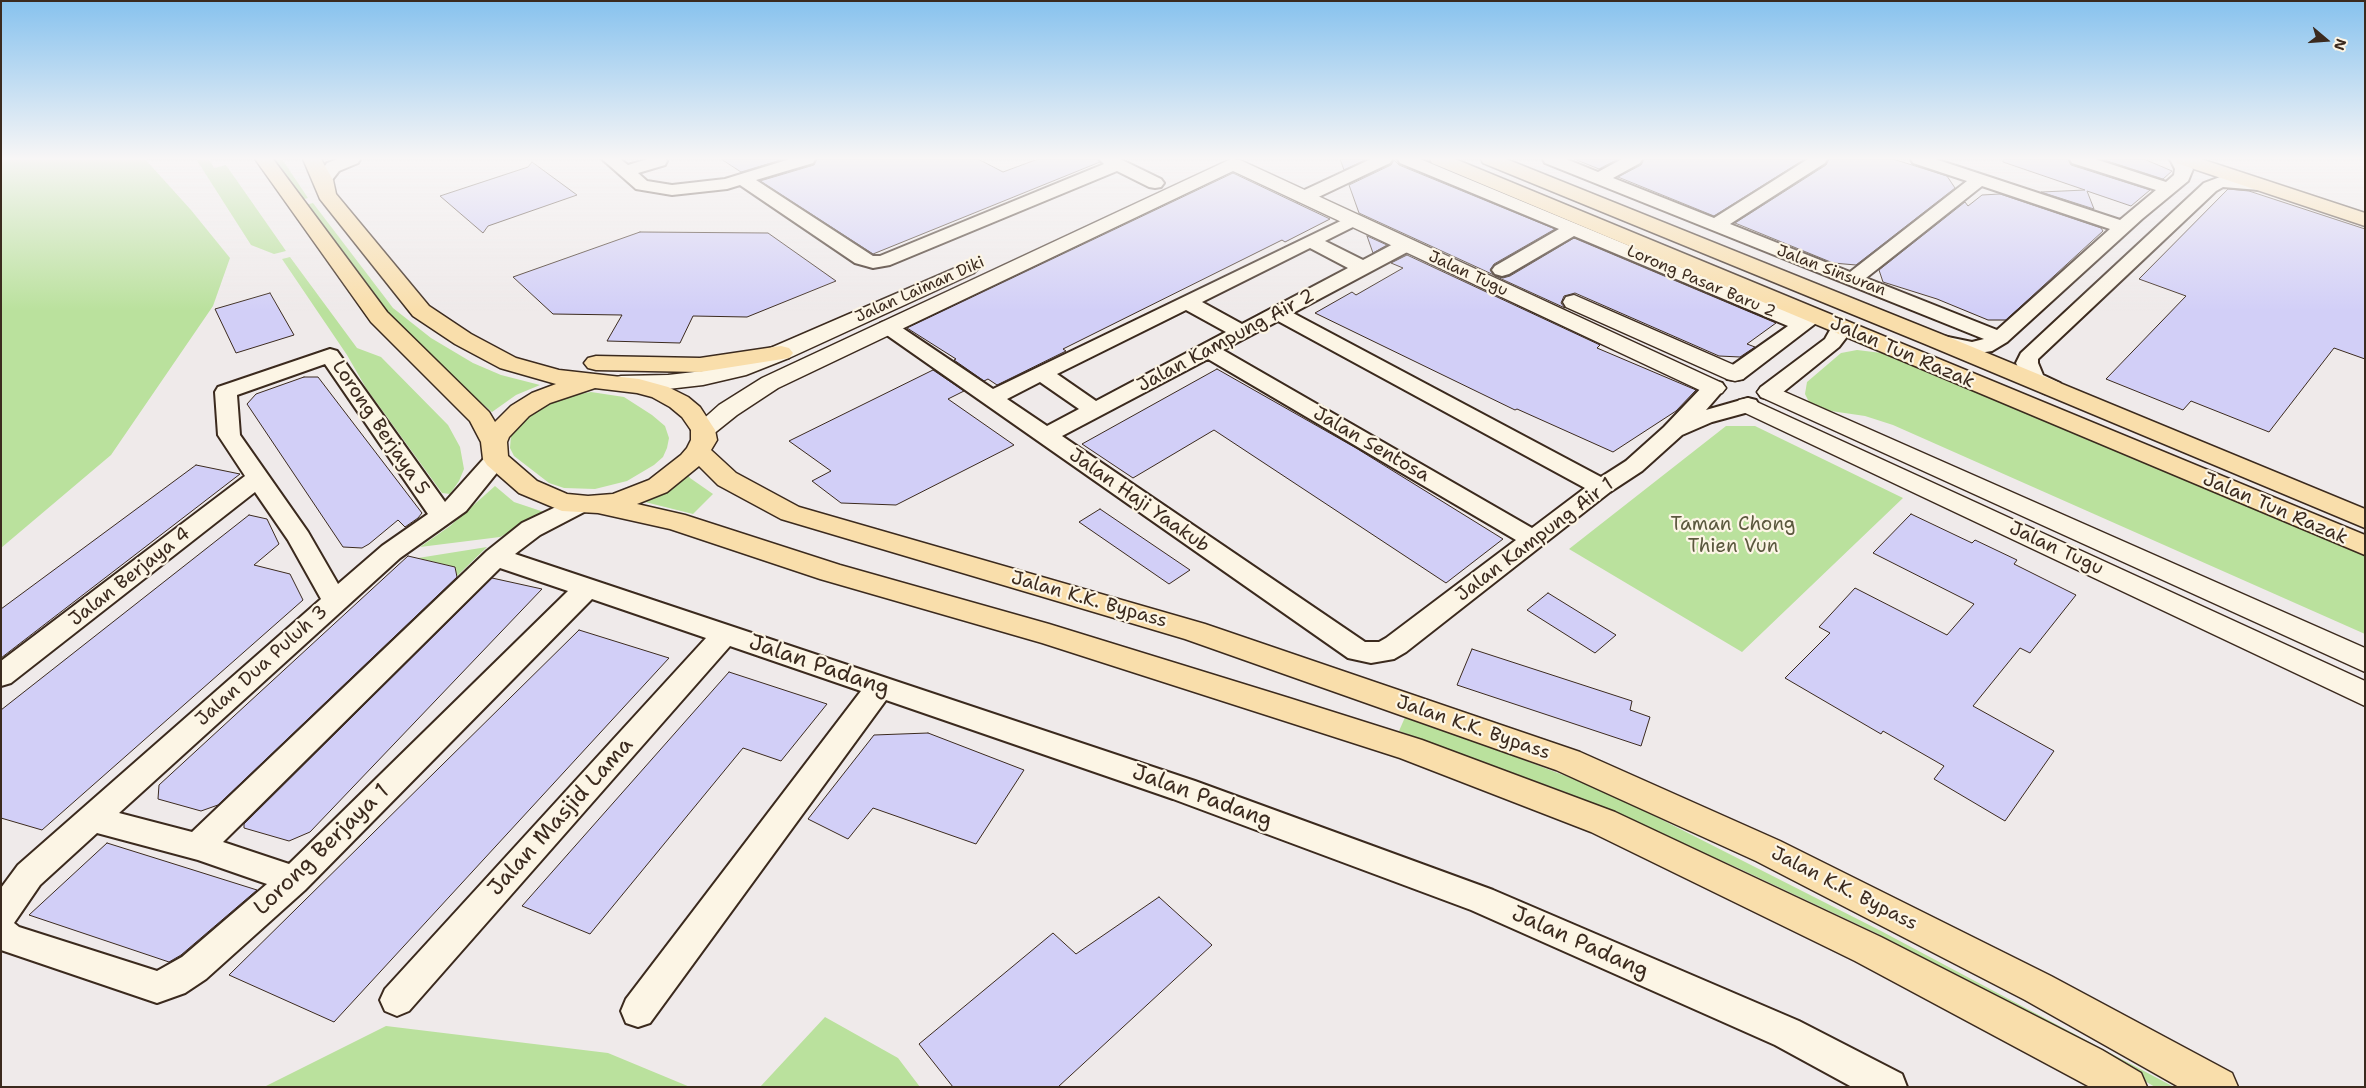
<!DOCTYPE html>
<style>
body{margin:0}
#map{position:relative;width:2366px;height:1088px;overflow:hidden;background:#efeaea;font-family:"Shantell Sans",sans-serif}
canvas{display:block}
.frame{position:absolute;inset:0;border:2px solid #3b2a1e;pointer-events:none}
.north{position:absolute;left:2301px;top:15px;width:50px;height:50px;-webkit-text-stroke:4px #fcf5e5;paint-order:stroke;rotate:108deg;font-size:14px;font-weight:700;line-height:20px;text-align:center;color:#3b2a1e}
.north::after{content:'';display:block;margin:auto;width:18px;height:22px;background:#3b2a1e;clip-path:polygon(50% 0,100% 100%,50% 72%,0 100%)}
</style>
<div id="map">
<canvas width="2366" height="1088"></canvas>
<div class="frame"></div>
<div class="north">N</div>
</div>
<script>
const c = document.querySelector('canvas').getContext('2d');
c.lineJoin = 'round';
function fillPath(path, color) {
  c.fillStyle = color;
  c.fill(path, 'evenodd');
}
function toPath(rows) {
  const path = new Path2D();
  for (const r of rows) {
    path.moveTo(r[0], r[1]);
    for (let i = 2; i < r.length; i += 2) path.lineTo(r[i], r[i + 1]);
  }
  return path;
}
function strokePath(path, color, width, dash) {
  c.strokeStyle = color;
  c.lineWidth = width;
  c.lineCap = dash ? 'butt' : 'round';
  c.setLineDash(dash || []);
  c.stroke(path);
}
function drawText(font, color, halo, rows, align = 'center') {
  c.font = font + ' "Shantell Sans",sans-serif';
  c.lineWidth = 4.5;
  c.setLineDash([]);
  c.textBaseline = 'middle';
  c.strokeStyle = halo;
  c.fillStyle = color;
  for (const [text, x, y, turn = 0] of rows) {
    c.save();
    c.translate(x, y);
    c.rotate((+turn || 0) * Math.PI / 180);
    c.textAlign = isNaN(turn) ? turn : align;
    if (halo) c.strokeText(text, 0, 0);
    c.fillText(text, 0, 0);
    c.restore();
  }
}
const green = toPath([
 [1,159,145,159,191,210,230,258,213,306,111,455,1,548],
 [196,159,209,159,214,168,226,165,286,251,274,254,251,245],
 [274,159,282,159,308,198,301,200],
 [313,203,393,308,431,338,473,363,501,375,540,385,516,395,492,412,441,369,385,311,305,205],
 [290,257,357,348,381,357,448,425,460,447,464,469,459,481,450,494,442,493,366,388,347,355,282,259],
 [1857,350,1890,354,1972,387,2365,556,2365,634,1893,425,1865,416,1831,411,1809,402,1805,394,1807,382,1841,353],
 [591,392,624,397,652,415,665,426,669,438,667,448,663,457,654,465,627,481,595,489,564,488,549,483,514,456,510,448,511,435,520,421,543,405,565,397],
 [1726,426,1755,426,1903,498,1742,652,1569,549],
 [685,470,690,478,713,494,693,514,641,501],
 [495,486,514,502,547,513,500,537,420,547,450,526],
 [487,547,457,576,455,567,418,558],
 [1406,715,1571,778,1623,800,1881,931,2174,1087,2155,1087,2066,1035,1878,934,1738,868,1565,792,1399,731],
 [825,1017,898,1058,920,1087,760,1087],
 [386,1026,608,1053,690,1087,264,1087]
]);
const building = toPath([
 [721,159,784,159,741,172,721,159],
 [817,159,978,159,1003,172,1038,159,1097,159,1100,162,873,254,760,181,814,165,817,159],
 [1340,159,1367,159,1344,170,1340,159],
 [1574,159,1618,159,1599,169,1574,159],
 [1644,159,1805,159,1714,216,1618,177,1641,165,1644,159],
 [1829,159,1893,159,1947,176,1955,188,1856,265,1833,263,1735,223,1826,165,1829,159],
 [2003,159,2068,159,2071,165,2150,190,2131,206,2087,191,2094,209,2041,192,2085,190,2003,162,2003,159],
 [2101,159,2144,159,2172,171,2163,179,2101,159],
 [1394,160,1399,165,1555,229,1494,264,1490,270,1494,275,1359,213,1349,185,1391,165,1394,160],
 [532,162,577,195,488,226,483,233,440,196,528,167,532,162],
 [1233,173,1330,219,1285,242,1282,240,1063,349,1066,351,997,385,988,379,984,381,954,360,956,359,907,328,1233,173],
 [2228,189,2249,191,2365,229,2365,359,2334,348,2269,432,2191,401,2183,410,2106,379,2186,296,2139,279,2228,189],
 [2000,194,2101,228,2103,231,2006,320,1988,320,1937,299,1883,282,1879,270,1965,202,1968,206,1982,195,2000,194],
 [640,232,768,233,836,281,747,317,693,316,680,343,607,341,622,315,553,314,513,277,640,232],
 [1367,236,1387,245,1373,253,1367,236],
 [1574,238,1776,323,1747,344,1755,347,1740,357,1719,356,1575,293,1564,296,1561,303,1565,308,1495,276,1503,278,1510,276,1574,238],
 [1407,255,1600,345,1597,348,1696,390,1676,411,1613,452,1517,409,1515,410,1315,313,1352,292,1356,295,1403,268,1391,263,1407,255],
 [270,293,294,335,236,353,215,309,270,293],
 [1217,369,1356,448,1503,539,1446,583,1214,430,1133,478,1082,444,1217,369],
 [933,370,964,391,948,399,1014,445,896,505,841,503,812,481,831,471,789,441,933,370],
 [304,377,318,377,422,513,418,518,405,527,398,520,369,544,362,548,343,547,247,404,256,394,304,377],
 [196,465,240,474,1,658,1,609,196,465],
 [1100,509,1128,528,1190,570,1169,584,1079,522,1100,509],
 [1911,514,1972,543,1975,540,2017,560,2014,564,2076,595,2030,653,2020,648,1973,706,2054,751,2005,821,1934,779,1944,766,1883,731,1881,734,1785,678,1830,633,1819,627,1855,588,1947,635,1974,604,1873,553,1911,514],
 [249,515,267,519,279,544,254,565,290,574,303,600,42,830,1,818,1,710,249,515],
 [408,556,455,567,457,577,218,805,201,811,158,799,159,785,408,556],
 [492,578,542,589,310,832,289,841,244,828,244,824,492,578],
 [1548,593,1616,635,1595,653,1527,610,1548,593],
 [579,630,669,658,334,1022,229,975,579,630],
 [1472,649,1632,701,1630,710,1650,717,1641,746,1457,685,1472,649],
 [729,672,827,704,781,761,743,748,590,934,522,906,729,672],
 [928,733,1024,770,976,844,873,808,848,839,808,819,874,735,928,733],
 [107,843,171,863,257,890,181,955,169,962,29,915,107,843],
 [1159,897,1212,945,1058,1087,953,1087,919,1044,1053,933,1076,954,1159,897]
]);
const street = toPath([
 [338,159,360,159,358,163,339,171,329,184,317,184,314,180,327,163,338,159],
 [602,159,620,159,628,165,648,159,666,159,667,161,665,165,638,173,647,181,672,185,725,179,790,159,815,159,813,163,756,180,873,256,880,256,1104,164,1099,159,1120,159,1161,179,1164,183,1161,187,1155,188,1149,187,1117,171,890,265,873,268,855,263,740,185,727,189,672,195,636,189,602,159],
 [1371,159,1392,159,1390,163,1310,201,1304,202,1298,201,1295,197,1298,193,1371,159],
 [1398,159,1420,159,1801,317,1814,311,1821,313,1824,317,1743,379,1735,380,1727,379,1724,374,1727,369,1788,326,1574,236,1509,274,1502,276,1495,274,1492,270,1495,266,1559,229,1400,163,1398,159],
 [1543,159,1566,159,1598,172,1622,159,1642,159,1640,163,1613,178,1714,218,1808,159,1827,159,1825,163,1730,224,1850,272,1967,181,1913,163,1911,159,1935,159,2120,220,2156,190,2072,163,2070,159,2095,159,2166,182,2174,175,2175,169,2170,159,2186,159,2193,169,2188,181,2142,219,2007,342,1992,351,1972,354,1952,351,1936,346,1933,342,1936,338,1943,336,1972,342,1984,339,1545,163,1543,159],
 [1982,186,2110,229,1997,330,1866,278,1982,186],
 [2220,177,2259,180,2265,181,2268,185,2265,189,2259,190,2223,187,2216,191,2038,359,2038,363,2043,375,2060,383,2063,388,2060,393,2052,395,2044,393,2026,384,2016,363,2021,353,2204,183,2220,177],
 [1353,215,1359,216,1362,220,1359,224,1325,241,1363,260,1399,241,1413,241,1415,245,1413,249,1293,313,1601,477,1626,461,1664,427,1706,383,1714,381,1722,383,1725,388,1706,410,1748,398,1756,400,1759,405,1756,410,1712,422,1682,435,1642,471,1610,492,1406,652,1394,659,1371,663,1348,658,881,331,878,327,881,323,888,321,895,323,993,389,1353,215],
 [1310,248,1348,268,1242,324,1202,302,1310,248],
 [1186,310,1226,332,1096,401,1057,374,1186,310],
 [1278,321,1585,488,1532,528,1223,350,1278,321],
 [1208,359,1516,540,1386,638,1379,642,1365,642,1062,436,1208,359],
 [1040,382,1079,409,1047,426,1007,399,1040,382],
 [1841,321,1848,323,1851,327,1849,334,1839,347,1777,397,1769,399,1761,397,1758,392,1761,387,1825,339,1834,323,1841,321],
 [330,349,337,351,445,502,488,454,496,452,504,454,508,459,466,511,400,558,119,813,192,832,487,551,522,523,577,497,586,499,589,505,586,511,540,535,515,554,1195,781,1493,890,1799,1021,1902,1074,1907,1087,1852,1087,1775,1045,1471,910,1173,799,886,700,650,1023,638,1027,626,1023,621,1011,626,999,861,691,730,646,409,1011,397,1016,385,1011,380,1000,385,989,706,638,592,599,305,890,206,979,185,993,157,1003,1,950,1,888,18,865,321,599,288,540,255,492,11,683,1,686,1,661,245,476,218,435,215,392,218,387,330,349],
 [325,364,428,514,382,546,338,584,308,532,240,435,237,395,325,364],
 [500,568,568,591,289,864,223,842,500,568],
 [97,833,198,860,267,884,182,957,157,971,19,927,14,923,40,885,97,833]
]);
const secondary = toPath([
 [1231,159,1240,160,1722,383,1726,388,1722,393,1714,395,1706,393,1233,171,778,388,737,415,712,435,703,438,694,435,691,430,719,405,762,378,1231,159],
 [967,263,974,265,978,269,974,273,789,358,746,375,703,385,668,389,621,390,613,388,609,383,613,378,621,376,668,375,703,371,731,365,967,263],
 [1574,295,1743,369,1747,374,1743,379,1735,381,1727,379,1566,307,1563,302,1566,297,1574,295],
 [1769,385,2365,648,2365,672,1761,397,1757,392,1761,387,1769,385],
 [1748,398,2365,681,2365,706,1739,410,1736,405,1739,400,1748,398]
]);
const primary = toPath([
 [255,159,273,159,387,312,489,412,495,422,511,406,532,393,556,384,500,368,455,344,413,316,320,199,303,159,321,159,333,180,336,194,429,306,471,334,516,358,559,370,639,379,668,387,688,397,700,407,715,430,717,440,711,450,736,473,799,507,1205,624,1580,752,1780,841,2051,976,2232,1073,2238,1087,2179,1087,2025,1000,1756,861,1556,770,1185,639,781,519,718,485,699,466,667,492,637,504,685,515,840,565,1049,624,1289,698,1422,740,1615,812,1881,937,2102,1050,2141,1073,2147,1087,2090,1087,1855,961,1591,832,1400,758,1042,643,820,579,670,529,598,513,562,511,519,493,487,465,483,459,481,442,470,421,371,322,255,159],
 [595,388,637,393,652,397,670,407,682,417,691,430,691,440,687,448,681,455,649,480,613,494,588,496,567,494,537,481,508,456,507,442,509,437,529,416,550,403,595,388],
 [2174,159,2201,159,2365,213,2365,226,2176,163,2174,159],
 [781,346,789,348,793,353,789,358,700,372,596,370,588,368,584,363,588,358,596,356,700,358,781,346]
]);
const highway = toPath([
 [1430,159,1455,159,2365,535,2365,555,1432,163,1430,159],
 [1481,159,1506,159,1941,334,2365,509,2365,528,1925,344,1483,163,1481,159]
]);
const farStreetnames = [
 ["Jalan Sinsuran",1831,271,21],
 ["Jalan Tugu",1468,274,25],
 ["Lorong Pasar Baru 2",1701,282,23],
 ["Jalan Laiman Diki",920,290,-24]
];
const streetNames = [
 ["Jalan Kampung Air 2",1226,341,-28],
 ["Jalan Tun Razak",1902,353,23],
 ["Lorong Berjaya 5",380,428,56],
 ["Jalan Sentosa",1371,445,30],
 ["Jalan Haji Yaakub",1139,501,35],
 ["Jalan Tun Razak",2275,509,23],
 ["Jalan Kampung Air 1",1535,540,-37],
 ["Jalan Tugu",2056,549,25],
 ["Jalan Berjaya 4",130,577,-38],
 ["Jalan K.K. Bypass",1089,600,16],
 ["Jalan Dua Puluh 3",262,666,-42],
 ["Jalan K.K. Bypass",1473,728,19],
 ["Jalan K.K. Bypass",1844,889,27]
];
const parkNames = [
 ["Taman Chong",1733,525],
 ["Thien Vun",1733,547]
];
const nearStreetnames = [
 ["Jalan Padang",819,666,19],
 ["Jalan Padang",1202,797,20],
 ["Jalan Masjid Lama",561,817,-48],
 ["Lorong Berjaya 1",322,850,-44],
 ["Jalan Padang",1580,943,24]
];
fillPath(green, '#bae19d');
fillPath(building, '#d2cff7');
strokePath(building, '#3b2a1e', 1);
strokePath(street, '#3b2a1e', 4);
strokePath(secondary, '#3b2a1e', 3);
strokePath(primary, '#3b2a1e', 3);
strokePath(highway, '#3b2a1e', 3);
fillPath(street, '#fcf5e5');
fillPath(secondary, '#fcf5e5');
fillPath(primary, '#f9deab');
fillPath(highway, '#f9deab');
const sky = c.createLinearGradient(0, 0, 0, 311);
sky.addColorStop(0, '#87c2ee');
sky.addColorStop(0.51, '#f8f6f6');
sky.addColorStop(1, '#f8f6f600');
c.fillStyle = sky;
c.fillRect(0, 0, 2366, 311);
drawText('16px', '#3b2a1e', '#fcf5e5', farStreetnames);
drawText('19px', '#3b2a1e', '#fcf5e5', streetNames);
drawText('19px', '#5b583e', '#fcf5e5', parkNames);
drawText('22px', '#3b2a1e', '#fcf5e5', nearStreetnames);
</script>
